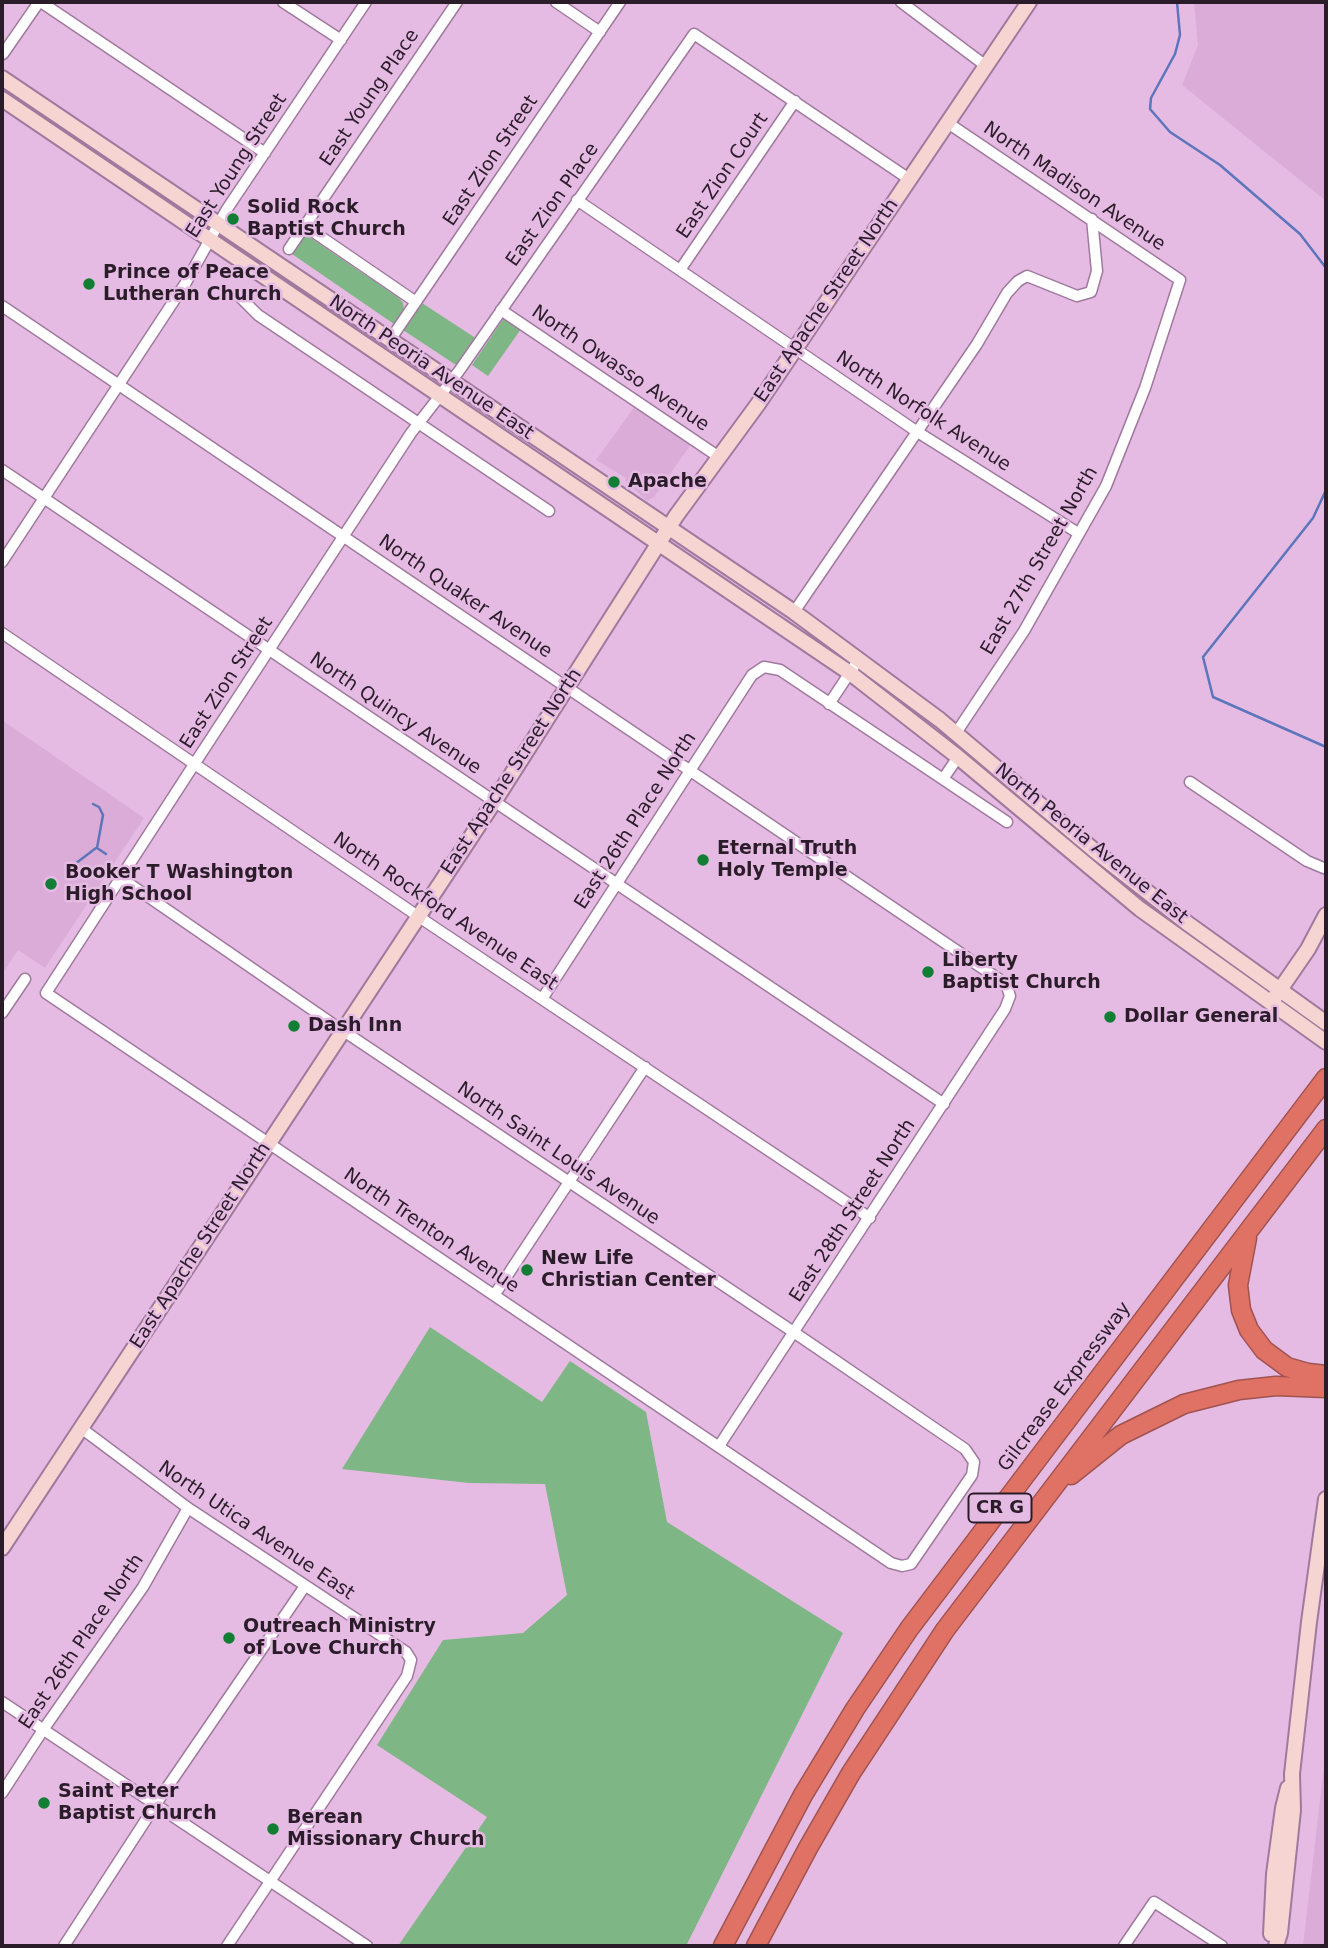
<!DOCTYPE html>
<style>
body{margin:0}
#map{position:relative;width:1328px;height:1948px;overflow:hidden;background:#e5bbe3;font-family:"DejaVu Sans",sans-serif}
canvas{display:block}
.frame{position:absolute;inset:0;border:4px solid #2b1c2a;pointer-events:none}
</style>
<div id="map">
<canvas width="1328" height="1948"></canvas>
<div class="frame"></div>
</div>
<script>
const c = document.querySelector('canvas').getContext('2d');
c.lineJoin = 'round';
function fillPath(path, color) {
  c.fillStyle = color;
  c.fill(path, 'evenodd');
}
function toPath(rows) {
  const path = new Path2D();
  for (const r of rows) {
    path.moveTo(r[0], r[1]);
    for (let i = 2; i < r.length; i += 2) path.lineTo(r[i], r[i + 1]);
  }
  return path;
}
function strokePath(path, color, width, dash) {
  c.strokeStyle = color;
  c.lineWidth = width;
  c.lineCap = dash ? 'butt' : 'round';
  c.setLineDash(dash || []);
  c.stroke(path);
}
function drawText(font, color, halo, rows, align = 'center') {
  c.font = font + ' "DejaVu Sans",sans-serif';
  c.lineWidth = 5;
  c.setLineDash([]);
  c.textBaseline = 'middle';
  c.strokeStyle = halo;
  c.fillStyle = color;
  for (const [text, x, y, turn = 0] of rows) {
    c.save();
    c.translate(x, y);
    c.rotate((+turn || 0) * Math.PI / 180);
    c.textAlign = isNaN(turn) ? turn : align;
    if (halo) c.strokeText(text, 0, 0);
    c.fillText(text, 0, 0);
    c.restore();
  }
}
const built = toPath([
 [1194,2,1326,2,1326,201,1182,85,1198,45],
 [635,406,691,444,654,497,647,501,625,481,626,478,596,460],
 [2,720,144,818,45,968,18,950,2,974],
 [1326,1765,1326,1946,1303,1946,1324,1766]
]);
const green = toPath([
 [304,236,308,236,399,298,403,303,404,310,394,324,292,254],
 [422,303,477,339,456,365,403,330],
 [504,318,521,329,488,376,472,365],
 [430,1327,542,1402,570,1361,646,1412,667,1522,843,1633,686,1946,398,1946,487,1817,377,1745,443,1640,523,1633,567,1595,545,1484,469,1483,342,1469]
]);
const stream = toPath([
 [1177,2,1180,35,1175,54,1151,98,1150,109,1170,132,1220,165,1300,234,1326,268],
 [1326,490,1313,518,1203,657,1213,697,1326,747],
 [93,804,99,807,103,815,97,848,106,854],
 [71,867,96,848]
]);
const street = toPath([
 [41,2,265,153],
 [283,2,341,40],
 [556,2,600,32],
 [901,2,986,66],
 [3,54,39,2],
 [948,123,1180,280,1145,388,1106,486,1024,631,956,733],
 [577,200,916,431,1078,533],
 [305,226,416,302],
 [289,249,457,2],
 [680,270,795,101],
 [240,297,258,315,549,511],
 [2,306,1006,984,1010,996,1005,1009,719,1446],
 [501,310,719,457],
 [390,340,620,2],
 [2,470,944,1104],
 [2,562,185,284,227,209,366,2],
 [794,612,977,344,1007,293,1018,281,1027,276,1077,296,1091,292,1097,271,1092,219],
 [2,633,431,925,870,1218],
 [829,704,859,659],
 [943,779,958,757],
 [1190,782,1307,861,1326,869],
 [121,878,330,1022,795,1333,965,1449,974,1462,972,1475,911,1564,902,1566,891,1563,46,993,195,763,411,433,459,371,694,34,909,179],
 [542,999,752,675,764,667,780,670,1007,822],
 [2,1013,25,979],
 [495,1294,645,1067],
 [81,1428,188,1508,406,1652,411,1660,407,1676,227,1946],
 [2,1702,367,1946],
 [2,1793,43,1730,143,1587,188,1508],
 [64,1946,162,1795,305,1586],
 [1124,1946,1154,1902,1222,1946]
]);
const secondary = toPath([
 [2,78,794,612,940,720,1095,851,1187,923,1326,1023],
 [2,99,850,673,958,757,1140,909,1326,1042],
 [1275,997,1308,949,1326,915],
 [2,1548,494,802,676,516,758,404,1029,2],
 [1271,1934,1274,1874,1283,1808,1288,1788],
 [1276,1946,1280,1933,1293,1810,1292,1774,1309,1622,1326,1499]
]);
const highway = toPath([
 [1247,1238,1238,1285,1241,1310,1249,1330,1264,1350,1287,1367,1308,1373,1326,1375],
 [1071,1475,1121,1435,1184,1404,1239,1390,1276,1386,1326,1388],
 [723,1946,803,1795,855,1709,909,1629,1326,1078],
 [756,1946,808,1848,851,1773,945,1630,1326,1129]
]);
const markers = [
 [233,219,7,"#127e33"],
 [89,284,7,"#127e33"],
 [614,482,7,"#127e33"],
 [703,860,7,"#127e33"],
 [51,884,7,"#127e33"],
 [928,972,7,"#127e33"],
 [1110,1017,7,"#127e33"],
 [294,1026,7,"#127e33"],
 [527,1270,7,"#127e33"],
 [229,1638,7,"#127e33"],
 [44,1803,7,"#127e33"],
 [273,1829,7,"#127e33"]
];
const shields = [
 [1000,1508,63]
];
const shieldNames = [
 ["CR G",1000,1508]
];
const streetNames = [
 ["East Young Place",370,98,-56],
 ["East Zion Street",491,161,-56],
 ["East Young Street",237,166,-57],
 ["East Zion Court",723,176,-56],
 ["North Madison Avenue",1074,187,34],
 ["East Zion Place",553,205,-55],
 ["East Apache Street North",827,301,-56],
 ["North Peoria Avenue East",431,368,34],
 ["North Owasso Avenue",620,369,34],
 ["North Norfolk Avenue",923,412,33],
 ["East 27th Street North",1040,561,-60],
 ["North Quaker Avenue",465,597,34],
 ["East Zion Street",227,683,-57],
 ["North Quincy Avenue",395,714,34],
 ["East Apache Street North",512,772,-57],
 ["East 26th Place North",636,821,-57],
 ["North Peoria Avenue East",1091,844,39],
 ["North Rockford Avenue East",445,912,34],
 ["North Saint Louis Avenue",558,1154,34],
 ["East 28th Street North",853,1211,-57],
 ["North Trenton Avenue",431,1231,34],
 ["East Apache Street North",201,1246,-57],
 ["Gilcrease Expressway",1065,1387,-53],
 ["North Utica Avenue East",256,1531,34],
 ["East 26th Place North",82,1642,-56]
];
const poiNames = [
 ["Solid Rock",247,208],
 ["Baptist Church",247,230],
 ["Prince of Peace",103,273],
 ["Lutheran Church",103,295],
 ["Apache",628,482],
 ["Eternal Truth",717,849],
 ["Holy Temple",717,871],
 ["Booker T Washington",65,873],
 ["High School",65,895],
 ["Liberty",942,961],
 ["Baptist Church",942,983],
 ["Dollar General",1124,1017],
 ["Dash Inn",308,1026],
 ["New Life",541,1259],
 ["Christian Center",541,1281],
 ["Outreach Ministry",243,1627],
 ["of Love Church",243,1649],
 ["Saint Peter",58,1792],
 ["Baptist Church",58,1814],
 ["Berean",287,1818],
 ["Missionary Church",287,1840]
];
fillPath(built, '#daacd7');
fillPath(green, '#7eb685');
strokePath(stream, '#5c75bb', 2.5);
strokePath(street, '#a0799e', 13);
strokePath(secondary, '#a0799e', 18);
strokePath(highway, '#a05350', 21);
strokePath(street, '#fff', 10);
strokePath(secondary, '#f5d4d1', 14);
strokePath(highway, '#df7165', 18);
for (const [x, y, r, color] of markers) {
  const dot = new Path2D();
  dot.arc(x, y, r, 0, 2 * Math.PI);
  c.fillStyle = color;
  c.fill(dot);
  strokePath(dot, '#e5bbe3', 2.5);
}
for (const [x, y, w] of shields) {
  const box = new Path2D();
  box.roundRect(x - w / 2, y - 14.5, w, 29, 5);
  c.fillStyle = '#e5bbe3';
  c.fill(box);
  strokePath(box, '#2b1c2a', 2);
}
drawText('bold 18px', '#2b1c2a', null, shieldNames);
drawText('19px', '#2b1c2a', '#e5bbe3', streetNames);
drawText('bold 19px', '#2b1c2a', '#e5bbe3', poiNames, 'left');
</script>
